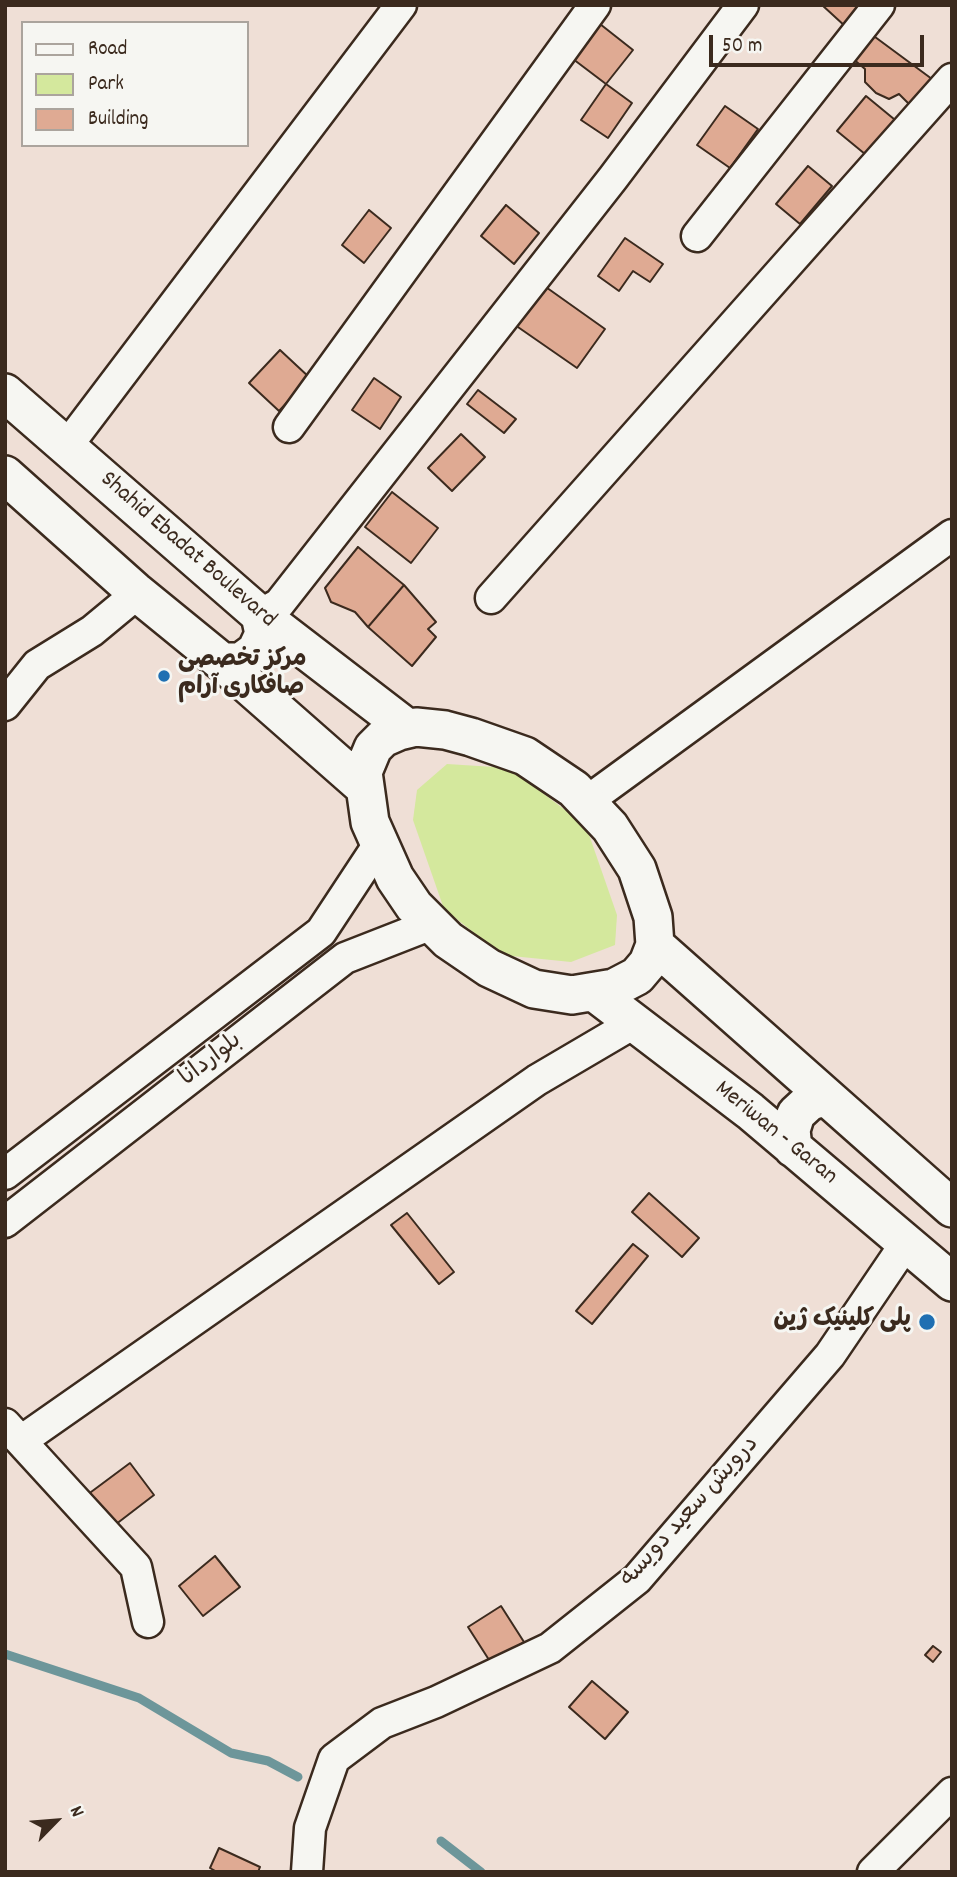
<!DOCTYPE html>
<meta charset="utf-8">
<style>
body{margin:0}
#map{position:relative;width:957px;height:1877px;overflow:hidden;background:#efdfd6;font-family:Dekko,sans-serif}
canvas{display:block}
.frame{position:absolute;inset:0;border:7px solid #3b2a1e;pointer-events:none}
.legend{position:absolute;left:21px;top:21px;width:228px;height:126px;box-sizing:border-box;background:#f6f6f2;border:2px solid #aba49d;margin:0;padding:9px 12px;list-style:none;font-size:21px;color:#3b2a1e}
.legend li{display:flex;align-items:center;gap:14px;height:35px}
.legend b{width:35px;border:2px solid #aba49d}
.north{position:absolute;left:21px;top:1786px;width:70px;height:70px;-webkit-text-stroke:5px #f6f6f2;paint-order:stroke;rotate:65deg;font-size:19px;font-weight:700;line-height:28px;text-align:center;color:#3b2a1e}
.north::after{content:'';display:block;margin:auto;width:24px;height:32px;background:#3b2a1e;clip-path:polygon(50% 0,100% 100%,50% 72%,0 100%)}
.scale{position:absolute;left:709px;top:35px;width:215px;height:32px;box-sizing:border-box;border:4px solid #3b2a1e;border-top:0;padding-left:9px;font-size:21px;line-height:24px;white-space:nowrap;color:#3b2a1e;-webkit-text-stroke:5px #f6f6f2;paint-order:stroke}
</style>
<div id="map">
<canvas width="957" height="1877"></canvas>
<div class="frame"></div>
<ul class="legend">
<li><b style="height:9px;background:#f6f6f2"></b>Road</li>
<li><b style="height:19px;background:#d4e89d"></b>Park</li>
<li><b style="height:19px;background:#dfaa93"></b>Building</li>
</ul>
<div class="north">N</div>
<div class="scale">50 m</div>
</div>
<script>
const c = document.querySelector('canvas').getContext('2d');
c.lineJoin = 'round';
function fillPath(path, color) {
  c.fillStyle = color;
  c.fill(path, 'evenodd');
}
function toPath(rows) {
  const path = new Path2D();
  for (const r of rows) {
    path.moveTo(r[0], r[1]);
    for (let i = 2; i < r.length; i += 2) path.lineTo(r[i], r[i + 1]);
  }
  return path;
}
function strokePath(path, color, width, dash) {
  c.strokeStyle = color;
  c.lineWidth = width;
  c.lineCap = dash ? 'butt' : 'round';
  c.setLineDash(dash || []);
  c.stroke(path);
}
function drawText(font, color, halo, rows, align = 'center') {
  c.font = font + ' Dekko,"Playpen Sans Arabic",sans-serif';
  c.lineWidth = 6;
  c.setLineDash([]);
  c.textBaseline = 'middle';
  c.strokeStyle = halo;
  c.fillStyle = color;
  for (const [text, x, y, turn = 0] of rows) {
    c.save();
    c.translate(x, y);
    c.rotate((+turn || 0) * Math.PI / 180);
    c.textAlign = isNaN(turn) ? turn : align;
    if (halo) c.strokeText(text, 0, 0);
    c.fillText(text, 0, 0);
    c.restore();
  }
}
const green = toPath([
 [447,764,510,768,586,826,617,915,615,945,571,962,502,955,444,909,413,820,417,790]
]);
const stream = toPath([
 [5,1654,139,1698,231,1753,268,1761,298,1777],
 [441,1841,481,1872]
]);
const building = toPath([
 [822,5,866,5,846,27,822,5],
 [600,24,633,50,606,84,573,59,600,24],
 [871,34,936,82,916,111,899,94,889,99,876,93,865,82,865,69,852,58,871,34],
 [606,84,632,103,608,138,581,120,606,84],
 [866,96,900,124,871,159,837,131,866,96],
 [725,106,758,129,730,168,697,145,725,106],
 [808,166,832,186,800,224,776,204,808,166],
 [506,205,539,233,514,264,481,236,506,205],
 [369,210,391,228,364,263,342,245,369,210],
 [625,238,663,264,650,282,633,271,619,291,598,276,625,238],
 [543,285,605,329,577,368,515,325,543,285],
 [280,350,310,378,279,411,249,383,280,350],
 [374,378,401,397,380,429,352,410,374,378],
 [478,390,516,419,504,433,467,404,478,390],
 [461,434,485,457,452,491,428,468,461,434],
 [392,492,438,528,411,563,365,527,392,492],
 [358,547,404,585,368,627,355,612,331,602,325,588,358,547],
 [404,585,436,622,428,629,436,637,412,666,368,627,404,585],
 [649,1193,699,1238,682,1257,632,1212,649,1193],
 [407,1213,454,1272,439,1284,391,1225,407,1213],
 [633,1244,648,1256,592,1324,576,1311,633,1244],
 [130,1463,154,1495,111,1528,87,1495,130,1463],
 [215,1556,240,1587,203,1616,179,1586,215,1556],
 [501,1606,524,1642,491,1663,468,1627,501,1606],
 [933,1646,941,1652,933,1662,925,1655,933,1646],
 [592,1681,628,1712,605,1739,569,1707,592,1681],
 [219,1848,260,1867,258,1872,217,1872,210,1868,219,1848]
]);
const minor = toPath([
 [697,236,879,5],
 [289,427,595,5],
 [67,446,401,5],
 [491,598,952,79],
 [260,615,279,604,613,178,743,5],
 [5,705,37,665,92,631,127,602,135,591],
 [586,802,952,535],
 [5,1174,321,932,379,844],
 [5,1222,345,958,432,924],
 [5,1424,136,1567,148,1622],
 [21,1441,537,1080,634,1023],
 [307,1872,310,1828,334,1759,382,1723,436,1702,550,1648,637,1579,830,1355,906,1243],
 [873,1872,952,1793]
]);
const major = toPath([
 [5,393,260,615,407,728],
 [5,475,135,591,222,662,363,786],
 [222,662,241,662,256,651,264,634,260,615],
 [416,727,445,730,471,737,525,756,574,789,610,827,637,869,653,917,655,945,648,963,637,976,614,988,572,995,534,989,489,968,448,940,414,906,395,878,370,822,363,772,373,748,383,738,399,731,416,727],
 [655,945,952,1208],
 [594,992,750,1111,952,1282],
 [793,1148,791,1130,796,1114,809,1102,825,1096]
]);
const markers = [
 [164,676,7,"#1f6fb2"],
 [927,1322,9,"#1f6fb2"]
];
const streetNames = [
 ["Shahid Ebadat Boulevard",187,551,41],
 ["بلواردانا",212,1061,-38],
 ["Meriwan - Garan",775,1134,39],
 ["درویش سعید دویسه",691,1513,-48]
];
const poiNames = [
 ["مرکز تخصصی",178,662],
 ["صافکاری آرام",178,690],
 ["پلی کلینیک ژین",911,1322,"right"]
];
fillPath(green, '#d4e89d');
strokePath(stream, '#6d969a', 9);
fillPath(building, '#dfaa93');
strokePath(building, '#3b2a1e', 2);
strokePath(minor, '#3b2a1e', 35);
strokePath(major, '#3b2a1e', 42);
strokePath(minor, '#f6f6f2', 30);
strokePath(major, '#f6f6f2', 37);
for (const [x, y, r, color] of markers) {
  const dot = new Path2D();
  dot.arc(x, y, r, 0, 2 * Math.PI);
  c.fillStyle = color;
  c.fill(dot);
  strokePath(dot, '#f6f6f2', 2.5);
}
drawText('24px', '#3b2a1e', '#f6f6f2', streetNames);
drawText('bold 24px', '#3b2a1e', '#f6f6f2', poiNames, 'left');
</script>
